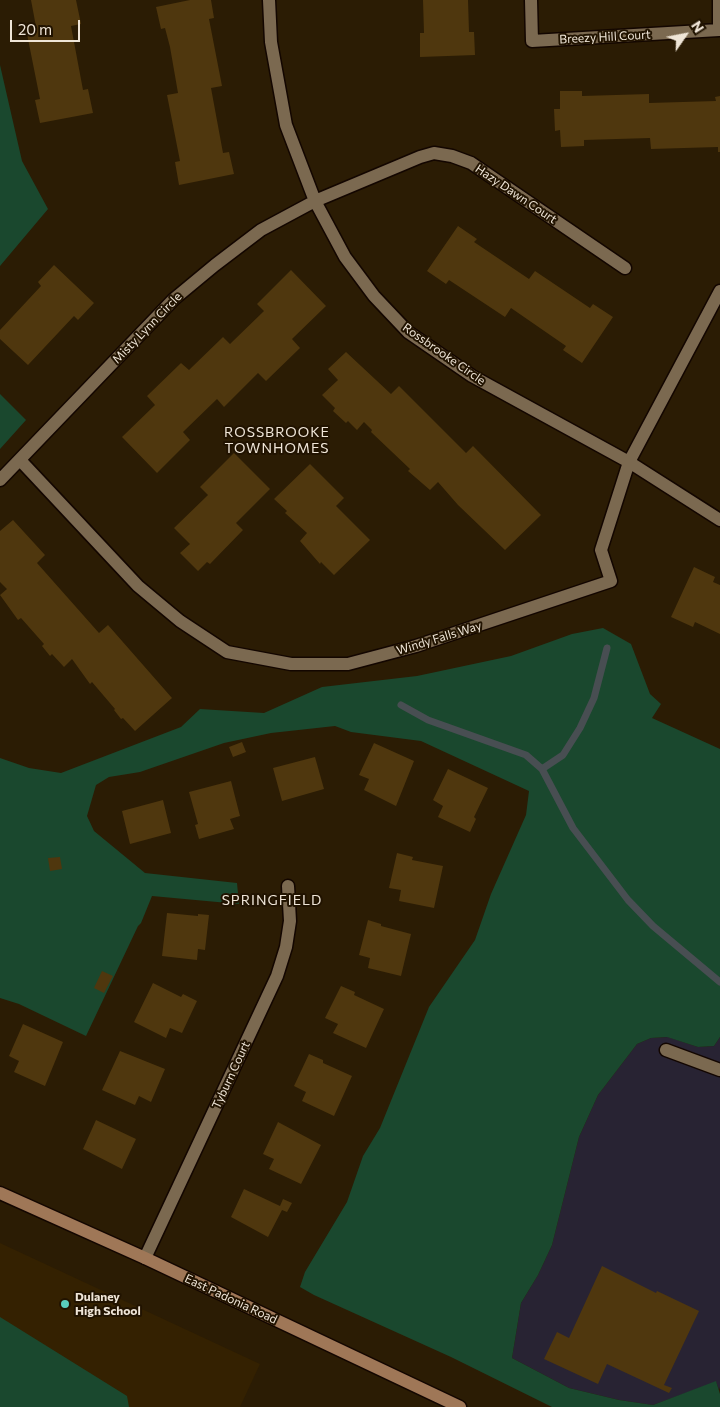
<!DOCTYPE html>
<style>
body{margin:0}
#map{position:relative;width:720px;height:1407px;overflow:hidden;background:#2b1c04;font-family:Commissioner,sans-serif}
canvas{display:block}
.north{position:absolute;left:660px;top:10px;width:50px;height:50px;-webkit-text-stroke:4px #211300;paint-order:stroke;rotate:57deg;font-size:14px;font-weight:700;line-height:20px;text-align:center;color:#efe5d7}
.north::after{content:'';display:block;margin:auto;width:18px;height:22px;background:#efe5d7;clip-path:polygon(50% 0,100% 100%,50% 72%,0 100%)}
.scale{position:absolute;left:10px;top:20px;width:70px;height:22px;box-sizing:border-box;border:2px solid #efe5d7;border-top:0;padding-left:6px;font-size:15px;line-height:18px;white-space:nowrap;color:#efe5d7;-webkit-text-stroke:4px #211300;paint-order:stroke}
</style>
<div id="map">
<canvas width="720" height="1407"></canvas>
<div class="north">N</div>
<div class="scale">20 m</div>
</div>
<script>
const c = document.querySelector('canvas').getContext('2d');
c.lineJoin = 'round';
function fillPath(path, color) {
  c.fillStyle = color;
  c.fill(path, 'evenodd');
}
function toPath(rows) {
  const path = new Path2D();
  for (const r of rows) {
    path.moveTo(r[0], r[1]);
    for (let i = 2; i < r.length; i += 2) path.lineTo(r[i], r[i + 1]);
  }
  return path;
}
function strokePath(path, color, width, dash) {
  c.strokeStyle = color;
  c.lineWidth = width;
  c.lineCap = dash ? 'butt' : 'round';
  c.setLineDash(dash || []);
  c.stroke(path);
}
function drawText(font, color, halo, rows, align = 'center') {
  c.font = font + ' Commissioner,sans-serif';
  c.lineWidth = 4;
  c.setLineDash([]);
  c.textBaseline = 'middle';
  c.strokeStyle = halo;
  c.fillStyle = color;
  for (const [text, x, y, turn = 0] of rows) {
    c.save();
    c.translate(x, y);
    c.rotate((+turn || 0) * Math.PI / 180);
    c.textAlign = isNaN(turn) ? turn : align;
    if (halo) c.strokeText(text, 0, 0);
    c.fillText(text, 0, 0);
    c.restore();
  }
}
const commercial = toPath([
 [668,1037,698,1047,714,1046,720,1037,720,1387,719,1390,716,1382,653,1405,619,1400,569,1388,512,1358,521,1303,538,1275,552,1245,579,1137,598,1095,637,1044,651,1038]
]);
const built = toPath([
 [0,1243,260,1364,240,1407,0,1407]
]);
const green = toPath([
 [0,65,22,161,48,209,0,266],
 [0,394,26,420,0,449],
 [603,628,631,644,650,694,661,704,652,718,720,749,720,1037,714,1046,698,1047,667,1037,651,1038,637,1044,598,1095,579,1137,552,1245,538,1275,521,1303,512,1358,569,1388,619,1400,653,1405,716,1381,720,1394,720,1407,552,1407,451,1357,314,1295,300,1287,305,1272,347,1202,363,1156,380,1128,429,1007,475,940,491,894,526,815,529,791,421,741,351,732,335,726,271,733,224,743,140,772,109,777,96,785,87,816,94,831,145,873,237,883,239,904,152,896,141,923,138,926,86,1036,19,1004,0,998,0,758,29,768,61,773,181,727,200,709,264,713,322,687,417,676,511,656,572,634],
 [0,1317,127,1396,129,1407,0,1407]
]);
const stream = toPath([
 [401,705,428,720,526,755,542,769,573,828,628,900,653,926,720,982],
 [542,769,563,755,580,728,594,698,607,648]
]);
const building = toPath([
 [31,0,76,0,81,24,71,26,83,90,88,89,93,113,40,123,35,100,40,99,27,34,37,32],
 [190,0,211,0,214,18,209,19,222,86,211,88,223,153,229,152,234,174,179,185,175,162,180,161,167,95,178,93,170,47,165,28,161,29,156,7],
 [423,0,468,0,469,32,474,32,475,55,420,57,420,33,424,33],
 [560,91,582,91,582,96,649,94,649,103,716,101,715,97,720,96,720,152,718,152,718,147,651,149,650,138,584,140,584,146,561,147,560,130,555,131,554,109,560,109],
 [458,226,477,239,474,242,529,279,535,271,590,308,593,304,613,317,582,363,563,350,566,346,511,308,505,317,449,280,446,284,427,271],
 [54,265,94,303,78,320,74,316,28,365,0,339,0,330,41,286,38,282],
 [291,270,326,306,292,339,300,348,266,381,258,373,224,407,217,399,183,432,190,440,157,473,122,437,155,405,147,396,181,363,189,370,223,337,230,344,264,311,257,304],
 [346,352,391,394,399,386,466,453,473,446,541,515,505,550,458,505,438,482,430,490,408,471,410,469,371,432,372,430,364,422,357,430,348,421,346,423,333,411,335,408,322,395,338,380,328,369],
 [234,453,270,489,236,523,243,530,210,564,207,562,198,571,180,553,190,544,174,528,208,495,200,487],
 [310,464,344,498,336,506,370,540,334,575,321,562,320,564,300,541,307,533,285,513,287,511,274,499],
 [13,520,45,555,37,563,99,633,108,625,172,698,135,731,123,718,121,719,114,710,115,709,92,682,90,684,72,659,64,667,52,654,50,656,42,646,44,644,21,618,18,620,0,595,7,589,0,582,0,531],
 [694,567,715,577,713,582,720,585,720,634,695,622,693,627,671,617],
 [242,742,246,752,233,757,229,747],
 [374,743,414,761,396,806,364,790,369,779,359,775],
 [315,757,324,789,282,801,273,768],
 [448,769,488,788,474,817,476,819,470,832,438,817,443,806,433,800],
 [231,781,240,816,230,819,234,829,199,839,195,825,198,824,189,792],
 [163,800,171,833,130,844,122,811],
 [397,853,413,857,412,860,443,866,434,908,399,901,401,890,389,888],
 [60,857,62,869,50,871,48,858],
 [167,913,198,916,198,914,209,915,205,950,198,949,197,960,162,956],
 [368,920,381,924,381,926,411,934,401,976,368,968,370,958,359,955],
 [102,971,113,976,104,993,94,988],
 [153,983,181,997,183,994,197,1001,182,1033,170,1028,166,1038,134,1022],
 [341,986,355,992,354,995,384,1009,366,1048,333,1033,338,1024,325,1018],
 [23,1024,63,1042,45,1086,14,1072,19,1061,9,1056],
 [120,1051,165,1069,151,1102,139,1096,135,1105,102,1090],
 [309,1054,323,1060,323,1063,352,1076,334,1116,302,1101,306,1092,294,1086],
 [96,1120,136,1139,122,1169,83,1149],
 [278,1122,321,1145,301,1184,269,1169,274,1159,263,1154],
 [244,1189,280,1206,283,1199,292,1203,287,1212,282,1210,268,1237,231,1217],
 [602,1266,656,1293,657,1291,699,1311,664,1385,672,1388,669,1393,607,1364,598,1384,544,1359,557,1332,569,1338]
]);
const lane = toPath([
 [666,1050,720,1070]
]);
const street = toPath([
 [269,0,271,42,286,125,315,201,345,257,374,296,408,332,472,376,629,462,720,520],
 [531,0,532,41,719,30,719,0],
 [20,460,138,586,180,621,227,652,291,664,348,664,416,646,611,581,601,550,629,462,720,291],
 [0,480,174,299,215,265,261,230,315,201,420,157,434,153,452,156,471,163,625,268],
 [145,1258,277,976,286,947,290,921,288,886]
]);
const secondary = toPath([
 [0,1193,145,1258,460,1407]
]);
const markers = [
 [65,1304,5,"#59cebe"]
];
const streetNames = [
 ["Breezy Hill Court",605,37,-3],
 ["Hazy Dawn Court",516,194,34],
 ["Misty Lynn Circle",147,328,-46],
 ["Rossbrooke Circle",444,354,35],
 ["Windy Falls Way",439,638,-17],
 ["Tyburn Court",231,1075,-65],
 ["East Padonia Road",231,1299,25]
];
const poiNames = [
 ["Dulaney",75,1297],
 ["High School",75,1311]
];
const neighbourhoodNames = [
 ["ROSSBROOKE",277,432],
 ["TOWNHOMES",277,448],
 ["SPRINGFIELD",272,900]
];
fillPath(commercial, '#282333');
fillPath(built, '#342101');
fillPath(green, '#1a482e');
strokePath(stream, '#484e52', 7);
fillPath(building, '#4f370e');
strokePath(lane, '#130600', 15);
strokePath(street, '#130600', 15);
strokePath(secondary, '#130600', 15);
strokePath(lane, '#7b6950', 12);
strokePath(street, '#7b6950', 12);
strokePath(secondary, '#9f7757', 12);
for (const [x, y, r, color] of markers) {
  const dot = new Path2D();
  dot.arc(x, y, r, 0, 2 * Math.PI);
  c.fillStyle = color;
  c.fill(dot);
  strokePath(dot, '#211300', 2);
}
drawText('12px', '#efe5d7', '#211300', streetNames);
drawText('bold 12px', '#efe5d7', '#211300', poiNames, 'left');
c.letterSpacing = '1px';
drawText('14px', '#efe5d7', '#211300', neighbourhoodNames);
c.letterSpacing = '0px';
</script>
